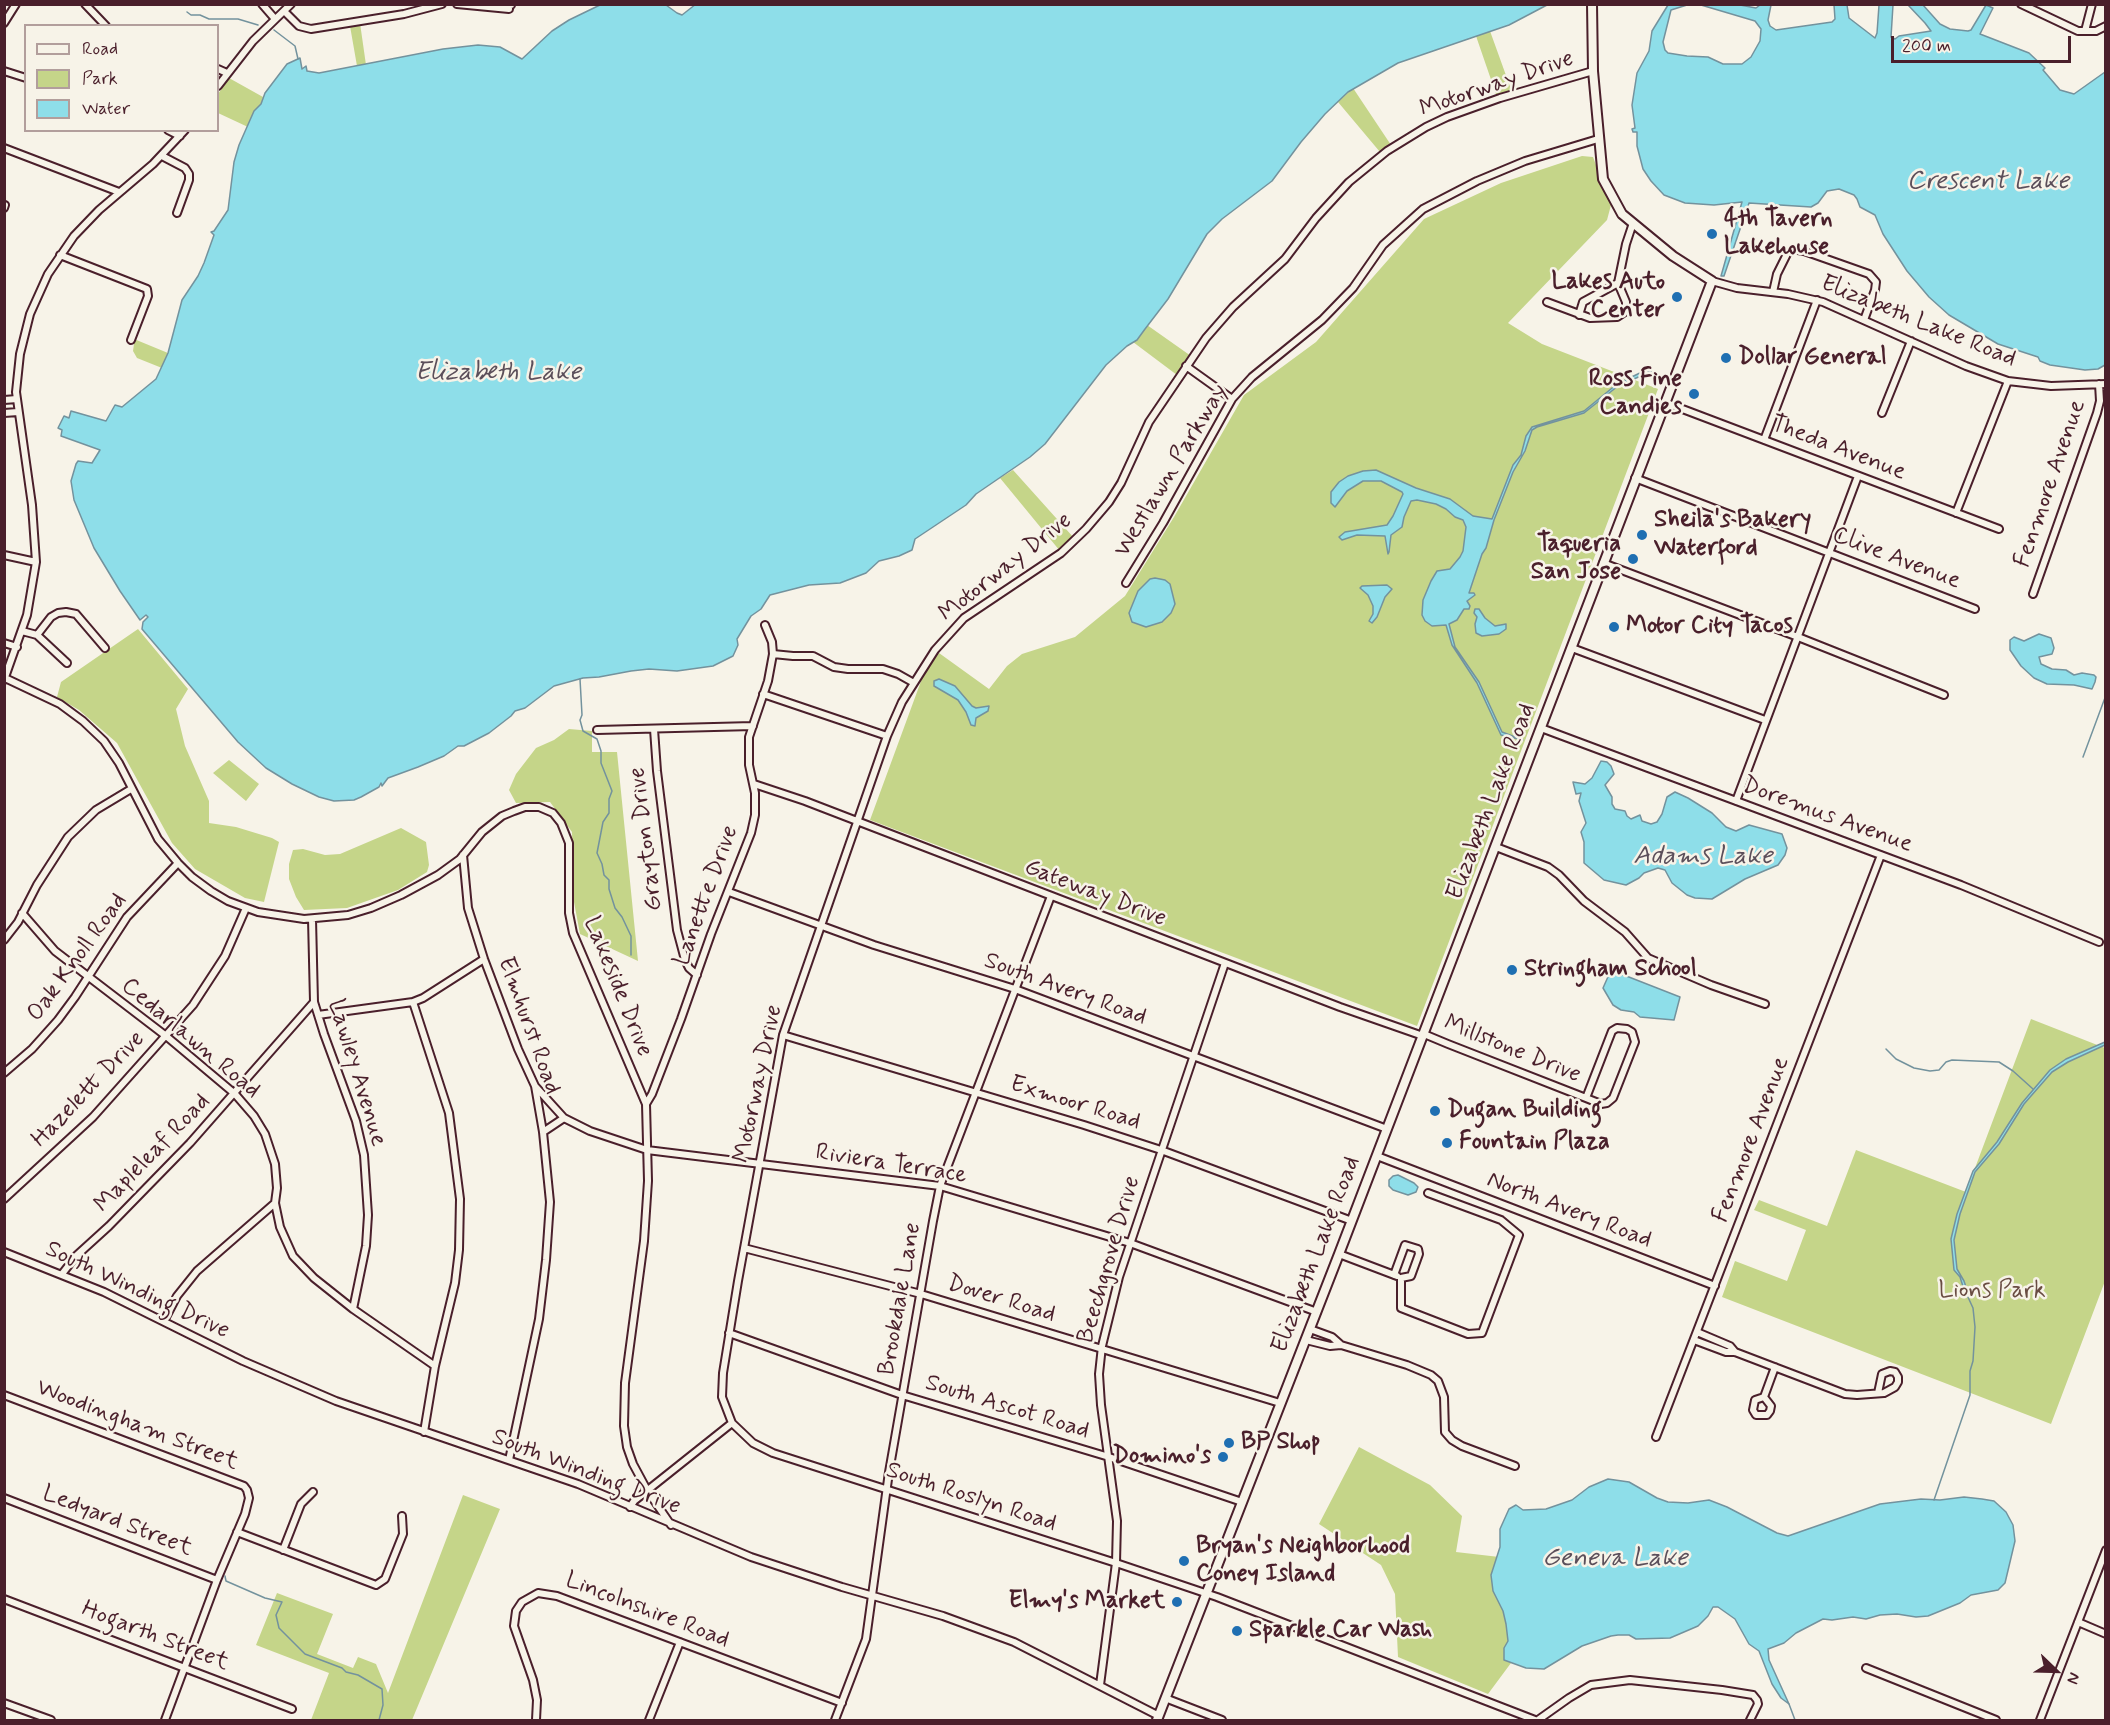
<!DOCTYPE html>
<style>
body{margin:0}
#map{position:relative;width:2110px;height:1725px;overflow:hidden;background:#f7f3e8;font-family:Mynerve,sans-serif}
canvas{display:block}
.frame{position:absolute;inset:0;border:6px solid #4a1f2b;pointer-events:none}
.legend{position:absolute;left:24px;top:24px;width:195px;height:108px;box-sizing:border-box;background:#f7f3e8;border:2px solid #b29e9c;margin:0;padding:8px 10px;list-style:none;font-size:18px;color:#4a1f2b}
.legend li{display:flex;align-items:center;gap:12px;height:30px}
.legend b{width:30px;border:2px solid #b29e9c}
.north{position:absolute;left:2026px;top:1641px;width:60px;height:60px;-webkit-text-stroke:4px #f7f3e8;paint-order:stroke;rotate:113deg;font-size:16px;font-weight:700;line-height:24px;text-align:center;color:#4a1f2b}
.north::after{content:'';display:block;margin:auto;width:21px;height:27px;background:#4a1f2b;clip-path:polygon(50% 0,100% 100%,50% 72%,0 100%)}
.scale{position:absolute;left:1891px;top:36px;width:180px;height:27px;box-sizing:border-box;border:3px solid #4a1f2b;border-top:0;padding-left:8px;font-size:18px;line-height:21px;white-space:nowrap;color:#4a1f2b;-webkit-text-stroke:4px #f7f3e8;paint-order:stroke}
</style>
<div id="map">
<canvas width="2110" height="1725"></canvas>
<div class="frame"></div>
<ul class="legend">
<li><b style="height:8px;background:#f7f3e8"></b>Road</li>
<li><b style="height:16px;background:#c5d589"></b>Park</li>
<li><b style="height:16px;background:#8edee9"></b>Water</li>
</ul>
<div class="north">N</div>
<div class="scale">200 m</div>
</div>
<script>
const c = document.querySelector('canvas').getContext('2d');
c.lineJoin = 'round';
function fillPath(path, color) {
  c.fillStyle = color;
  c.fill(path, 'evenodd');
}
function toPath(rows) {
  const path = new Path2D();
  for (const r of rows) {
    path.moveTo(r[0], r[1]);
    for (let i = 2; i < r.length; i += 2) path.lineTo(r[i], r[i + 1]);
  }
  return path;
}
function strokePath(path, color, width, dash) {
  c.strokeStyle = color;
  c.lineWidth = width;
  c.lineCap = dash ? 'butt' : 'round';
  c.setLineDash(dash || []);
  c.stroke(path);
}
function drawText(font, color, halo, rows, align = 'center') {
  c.font = font + ' Mynerve,sans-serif';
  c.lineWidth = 5;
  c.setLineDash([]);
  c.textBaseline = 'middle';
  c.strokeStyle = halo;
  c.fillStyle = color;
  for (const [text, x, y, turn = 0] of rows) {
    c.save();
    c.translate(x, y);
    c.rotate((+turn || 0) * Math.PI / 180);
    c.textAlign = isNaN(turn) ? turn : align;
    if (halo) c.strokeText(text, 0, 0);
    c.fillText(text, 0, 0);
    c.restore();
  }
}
const green = toPath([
 [360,23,366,65,357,66,350,26],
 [1490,31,1512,92,1497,97,1476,36],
 [229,78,263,97,261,104,254,111,248,127,218,113,218,94],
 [1353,88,1391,145,1380,152,1338,102],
 [1582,156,1593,157,1611,205,1607,220,1508,323,1542,344,1658,389,1417,1026,870,820,924,673,939,653,989,689,1007,666,1022,654,1075,637,1125,596,1174,517,1244,395,1316,342,1424,219,1501,183],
 [1147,325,1191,356,1177,375,1133,342,1137,340],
 [134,339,168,353,162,368,137,358,133,351,134,344,132,340],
 [1013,470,1074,538,1060,551,1000,478],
 [138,629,188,689,176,709,185,746,209,801,209,823,236,827,272,838,279,842,264,902,245,898,195,869,172,843,117,743,79,710,57,697,61,682],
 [569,729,592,731,592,752,617,752,638,961,580,934,574,902,572,832,550,802,516,803,509,790,516,774,536,748,554,740],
 [229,760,259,784,246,801,213,773],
 [401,828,426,842,429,865,427,872,398,890,347,908,304,910,296,897,289,879,289,864,293,850,303,849,325,855,340,854],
 [2031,1019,2105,1048,2105,1281,2051,1424,1722,1297,1735,1261,1787,1281,1806,1230,1754,1210,1759,1200,1827,1226,1856,1150,1966,1192],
 [1359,1447,1430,1485,1462,1516,1456,1552,1508,1558,1531,1636,1488,1694,1398,1657,1395,1594,1381,1565,1319,1524],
 [463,1495,500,1509,412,1720,311,1720,329,1673,256,1645,277,1593,333,1614,317,1654,353,1668,358,1657,376,1664,388,1693]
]);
const water = toPath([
 [602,4,666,5,677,13,682,15,696,4,1547,5,1509,25,1398,63,1348,92,1325,114,1301,142,1272,181,1222,219,1207,234,1168,299,1145,329,1137,340,1127,346,1106,365,1045,444,1030,457,976,494,966,505,915,539,912,550,899,556,879,561,866,573,840,583,809,585,770,595,761,609,751,616,737,639,738,645,733,656,713,666,677,671,649,669,631,671,599,677,583,678,554,686,525,708,515,711,511,716,489,733,464,746,458,746,444,756,418,767,388,778,382,786,381,783,379,787,361,797,354,800,334,801,319,797,292,784,266,768,238,742,142,629,143,622,148,617,146,615,140,620,120,591,94,548,74,500,71,481,76,464,78,461,92,463,100,450,61,436,62,430,58,428,64,416,69,418,71,411,106,421,115,405,122,407,156,379,168,353,182,300,198,276,204,263,214,235,211,232,214,231,228,210,234,162,239,145,254,111,261,104,265,93,287,64,300,58,302,69,306,66,307,71,319,73,443,49,478,45,500,47,522,59,552,31,569,20,602,4],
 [1668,5,1687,5,1671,10,1663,42,1665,50,1668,53,1687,56,1708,57,1723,64,1742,64,1751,57,1760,41,1761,29,1755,21,1701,5,1740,5,1756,8,1760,5,1771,5,1768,20,1770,26,1776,30,1832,22,1835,19,1834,5,1847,5,1849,18,1875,38,1877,33,1879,5,1893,5,1891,37,1895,39,1899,36,1931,31,1925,23,1908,5,1923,5,1940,24,1950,29,1968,31,1971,30,1986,5,1993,8,1980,34,2029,53,2045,68,2043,70,2060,90,2074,94,2105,72,2105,365,2098,369,2085,370,2050,365,2040,361,2038,357,1998,344,1949,315,1929,297,1907,271,1883,234,1875,215,1860,207,1857,199,1854,195,1839,189,1827,191,1818,203,1811,207,1749,203,1724,276,1721,276,1742,202,1714,205,1685,203,1664,195,1651,181,1643,169,1637,146,1637,132,1633,132,1632,129,1635,128,1632,105,1637,73,1649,51,1652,31,1668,5],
 [1652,371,1650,374,1643,375,1618,386,1584,413,1537,427,1532,430,1525,451,1513,472,1494,520,1486,548,1482,554,1469,593,1474,593,1475,595,1467,601,1470,606,1469,609,1464,609,1457,620,1449,624,1455,647,1479,682,1502,732,1523,740,1501,735,1477,683,1452,645,1446,625,1432,626,1425,621,1422,615,1423,600,1431,581,1437,571,1450,569,1460,557,1463,551,1466,527,1463,520,1455,517,1446,509,1436,504,1417,500,1411,501,1404,517,1402,527,1391,535,1389,552,1388,554,1385,536,1357,535,1342,540,1339,537,1345,532,1387,525,1393,516,1403,494,1402,492,1381,481,1363,481,1347,491,1335,507,1331,503,1331,492,1339,482,1348,476,1363,471,1376,470,1416,488,1450,499,1473,516,1492,519,1513,465,1521,455,1526,436,1532,427,1584,411,1617,384,1642,372,1652,371],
 [1155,578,1165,580,1170,584,1175,604,1171,613,1162,622,1146,627,1132,622,1129,613,1138,591,1150,579,1155,578],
 [1387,585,1392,589,1385,597,1377,617,1372,623,1369,621,1373,614,1373,606,1368,595,1360,588,1362,586,1387,585],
 [1475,609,1479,609,1485,618,1495,626,1506,624,1506,629,1499,634,1482,636,1476,633,1475,624,1477,617,1474,613,1475,609],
 [2039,634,2051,638,2054,648,2052,654,2039,657,2041,664,2052,669,2066,670,2074,675,2082,673,2094,675,2096,677,2095,682,2092,689,2074,685,2047,684,2034,678,2021,666,2010,650,2010,640,2014,637,2024,641,2039,634],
 [939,679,955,686,972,706,976,708,989,706,988,711,976,718,975,726,971,725,966,712,958,700,934,686,934,681,939,679],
 [1601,761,1607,762,1611,766,1614,774,1605,785,1612,797,1612,804,1615,809,1625,811,1627,816,1631,819,1640,815,1642,821,1651,824,1657,822,1662,814,1667,797,1675,792,1688,798,1712,813,1726,827,1736,831,1749,825,1782,834,1787,848,1785,855,1778,865,1745,879,1712,899,1695,898,1687,895,1672,883,1665,870,1658,868,1644,873,1639,878,1626,885,1604,880,1584,863,1584,842,1581,832,1586,823,1579,801,1581,793,1576,794,1573,782,1585,784,1592,778,1601,761],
 [1611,970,1680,997,1674,1020,1640,1017,1634,1012,1621,1010,1613,1005,1603,988,1611,970],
 [2105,1042,2105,1045,2068,1062,2052,1072,2024,1104,1999,1144,1975,1172,1960,1214,1954,1240,1957,1269,1964,1281,1968,1293,1966,1296,1960,1277,1954,1270,1951,1239,1957,1214,1973,1171,1997,1142,2022,1103,2050,1070,2066,1059,2105,1042],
 [1398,1175,1414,1183,1418,1187,1416,1192,1408,1195,1393,1190,1389,1186,1389,1180,1393,1176,1398,1175],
 [1608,1479,1629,1482,1657,1498,1668,1502,1688,1503,1709,1500,1727,1507,1777,1533,1788,1536,1880,1504,1921,1499,1940,1500,1964,1497,1982,1499,1994,1501,2006,1512,2013,1525,2015,1541,2005,1583,1998,1590,1971,1595,1960,1603,1928,1616,1916,1617,1897,1614,1880,1615,1866,1619,1853,1617,1832,1620,1823,1619,1796,1633,1784,1643,1768,1649,1769,1660,1789,1704,1781,1698,1772,1684,1759,1651,1749,1644,1735,1619,1718,1607,1713,1607,1708,1616,1698,1626,1670,1638,1636,1639,1629,1635,1618,1635,1611,1636,1582,1646,1544,1669,1526,1668,1504,1660,1504,1648,1508,1641,1506,1624,1503,1611,1493,1591,1491,1575,1500,1547,1500,1529,1509,1509,1516,1505,1523,1510,1546,1509,1572,1500,1589,1487,1608,1479]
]);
const stream = toPath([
 [187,12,191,15,200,15,209,19,238,19,258,25],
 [274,30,295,46,298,59],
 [580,679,582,715,580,720,583,731,597,739,601,751,601,763,612,791,609,799,609,813,603,822,597,853,602,864,604,875,609,880,609,889,615,908,622,917,631,936,631,955],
 [2083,757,2106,695],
 [1886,1049,1896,1059,1914,1068,1930,1071,1939,1070,1946,1062,1952,1060,1999,1062,2013,1071,2033,1089],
 [1934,1500,1970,1395,1970,1371,1973,1361,1975,1327,1973,1308,1967,1295],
 [225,1576,226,1581,265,1598,282,1602,276,1615,279,1628,305,1654,342,1668,346,1672,358,1675,382,1689,383,1705,379,1720],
 [1789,1704,1795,1720]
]);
const minor = toPath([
 [85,4,106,26],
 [262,4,275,19],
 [457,4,509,9],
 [2021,4,2078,31,2096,31,2106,26],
 [511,5,511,4],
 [284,11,299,26,311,29,404,14,442,4],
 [4,23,16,4],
 [2085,31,2092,4],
 [218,69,227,73],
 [4,71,26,78],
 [218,86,253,41,291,4],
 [168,130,180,136],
 [4,148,119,192],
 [162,156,185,168,189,174,189,180,177,213],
 [4,208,5,205],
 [60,255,147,289,148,296,131,340],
 [1712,281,1737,288,1788,294,1823,302,1966,366,2008,381,2051,386,2106,384],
 [1773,292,1777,274,1787,254,1792,249,1804,251,1869,274,1876,282,1875,290,1864,320],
 [1547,302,1590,318,1617,317,1626,311,1626,302,1618,283,1626,244,1633,223],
 [1579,315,1583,302,1618,283],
 [1186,366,1232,399],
 [4,400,17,399],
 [1664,402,1999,529],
 [4,413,18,412],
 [1882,413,1911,341],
 [1764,440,1817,300],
 [1635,478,1975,609],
 [1956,513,2008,381],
 [4,555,36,562],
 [1603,563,1798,637,1944,695],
 [1126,583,1163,523,1232,399,1252,377,1322,320,1353,288,1383,245,1423,209,1477,181,1525,161,1598,139],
 [2033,594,2097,413,2100,401,2099,384],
 [22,631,37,635,51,617,58,613,66,612,76,614,105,648],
 [37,635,67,663],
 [4,643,17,647],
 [1572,648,1765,720],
 [773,654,793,656,813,656,834,667,848,669,883,669,898,674,914,683],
 [5,678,60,704,83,721,104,741,119,763,158,839,178,863,192,877,211,891,228,901,258,912,304,919,348,915,371,908,401,895,438,875,460,859,482,832,502,816,514,811,525,807,539,807,553,813,561,823,569,843,569,913,573,933,646,1104,648,1181,644,1241,625,1383,624,1426,627,1447,633,1464,647,1490,671,1525],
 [4,680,27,615,36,562,32,505,16,392,20,354,30,314,48,274,74,236,99,210,153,164,185,130],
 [763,694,887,736],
 [1541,728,1961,885,2099,942],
 [654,729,657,771,677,930,685,960,689,968,697,975],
 [597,730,753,726],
 [754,784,805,801,1340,1007,1423,1036],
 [1736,801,1858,476],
 [1496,847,1548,867,1559,875,1584,901,1625,932,1648,958,1711,985,1765,1004],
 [463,855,468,908,484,959,518,1049,535,1086,543,1132,550,1202,546,1260,539,1319,509,1460],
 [729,892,874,945,1015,989,1387,1129],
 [22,913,55,951,166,1036,235,1094,254,1116,265,1134,275,1164,277,1188,275,1203,280,1227,293,1256,314,1278,353,1309,435,1366],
 [312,919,314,1002,324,1034,356,1121,364,1155,368,1215,366,1246,353,1309],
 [4,940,18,922,37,885,68,837,96,810,131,789],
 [413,1002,449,1113,460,1199,459,1250,455,1283,435,1366,424,1432],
 [318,1015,413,1002,423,998,484,959],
 [1424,1034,1448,1044,1586,1098,1601,1104,1607,1103,1613,1098,1635,1042,1632,1032,1627,1029,1617,1028,1612,1031,1586,1098],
 [783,1035,1084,1125,1161,1150,1352,1221],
 [4,1073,32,1049,58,1020,75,997,127,917,178,863],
 [535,1086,564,1118,590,1131,647,1150,940,1186,1130,1243,1317,1312],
 [646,1104,652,1094,681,1019,711,934,751,833,755,815,755,793,749,765,749,737,768,681,773,654,772,642,765,625],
 [543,1132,564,1118],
 [1377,1156,1715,1286],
 [4,1199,93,1117,193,1005,225,956,246,908],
 [744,1248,921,1294,1280,1403],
 [4,1252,104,1292,243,1361,336,1401,578,1484,751,1557,842,1587,943,1616,1014,1642,1159,1716],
 [1339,1254,1397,1276],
 [62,1274,76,1256,109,1226,190,1143,314,1002],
 [1394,1275,1405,1245,1418,1249,1419,1254,1411,1276,1401,1278,1401,1308,1468,1334,1482,1333,1519,1235,1501,1220,1428,1193],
 [164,1321,177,1296,197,1271,275,1203],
 [1310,1329,1332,1337,1341,1345],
 [1697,1332,1730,1346,1735,1352],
 [729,1333,902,1395,1109,1457,1242,1502],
 [1306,1340,1330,1346,1341,1345,1407,1365,1431,1375,1438,1381,1444,1397,1445,1432,1452,1440,1462,1446,1515,1466],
 [1694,1340,1726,1352,1735,1352,1845,1394,1857,1395,1884,1393,1895,1387,1898,1382,1898,1377,1895,1372,1890,1371,1882,1374,1878,1393],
 [4,1395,244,1486,247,1490,249,1498,245,1514,217,1580,165,1720],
 [1764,1397,1755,1400,1753,1410,1756,1415,1767,1415,1770,1411,1771,1406,1764,1397,1775,1367],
 [732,1423,753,1443,773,1453,1116,1563,1217,1597,1535,1720],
 [1656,1437,1881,855],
 [4,1498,217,1580],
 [630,1507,634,1501,732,1423,722,1397,723,1373,738,1281,783,1035,887,736,902,702,935,650,964,618,1061,553,1086,529,1109,502,1121,483,1149,422,1206,338,1233,307,1285,259,1316,218,1349,182,1387,151,1426,127,1447,117,1500,98,1593,71],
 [237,1532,376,1585,385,1579,403,1534,402,1516],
 [283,1550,301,1504,313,1492],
 [4,1599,292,1709],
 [2078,1622,2106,1634],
 [1866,1668,1996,1720],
 [1100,1685,1116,1563,1117,1521,1101,1405,1099,1374,1102,1346,1119,1277,1225,963],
 [1165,1698,1222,1720],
 [4,1703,51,1720],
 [536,1720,537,1700,533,1680,514,1626,516,1611,522,1602,538,1593,557,1596,842,1703],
 [649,1720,680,1642],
 [835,1720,866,1639,889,1472,933,1221,940,1186,1051,896],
 [1538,1720,1569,1698,1591,1685,1630,1680,1722,1690,1753,1695,1757,1700,1758,1704,1750,1720],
 [2040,1720,2106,1550]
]);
const major = toPath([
 [1157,1720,1339,1254,1712,281,1673,256,1622,214,1603,179,1593,71,1592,4]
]);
const markers = [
 [1712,234,6,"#1f6fb2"],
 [1677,297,6,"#1f6fb2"],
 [1726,358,6,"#1f6fb2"],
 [1694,394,6,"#1f6fb2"],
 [1642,535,6,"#1f6fb2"],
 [1633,559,6,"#1f6fb2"],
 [1614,627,6,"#1f6fb2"],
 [1512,970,6,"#1f6fb2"],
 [1435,1111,6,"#1f6fb2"],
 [1447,1143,6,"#1f6fb2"],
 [1229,1443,6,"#1f6fb2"],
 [1223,1457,6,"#1f6fb2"],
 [1184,1561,6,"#1f6fb2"],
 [1177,1602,6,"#1f6fb2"],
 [1237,1631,6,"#1f6fb2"]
];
const streetNames = [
 ["Motorway Drive",1497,85,-19],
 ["Elizabeth Lake Road",1918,322,22],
 ["Theda Avenue",1838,449,21],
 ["Westlawn Parkway",1172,471,-59],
 ["Fenmore Avenue",2051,484,-71],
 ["Clive Avenue",1896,559,21],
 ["Motorway Drive",1006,568,-38],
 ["Elizabeth Lake Road",1492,802,-69],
 ["Doremus Avenue",1827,816,20],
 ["Grayton Drive",647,839,-97],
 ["Gateway Drive",1095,894,21],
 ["Lanette Drive",707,896,-70],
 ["Oak Knoll Road",78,958,-54],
 ["Lakeside Drive",617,987,68],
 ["South Avery Road",1065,990,20],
 ["Elmhurst Road",528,1026,70],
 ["Cedarlawn Road",190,1039,40],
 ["Millstone Drive",1512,1050,22],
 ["Lawley Avenue",356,1073,73],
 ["Motorway Drive",759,1084,-78],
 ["Hazelett Drive",89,1090,-46],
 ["Exmoor Road",1075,1104,17],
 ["Fenmore Avenue",1752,1140,-69],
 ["Mapleleaf Road",153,1154,-46],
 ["Riviera Terrace",891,1165,9],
 ["North Avery Road",1569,1211,21],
 ["Elizabeth Lake Road",1317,1255,-69],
 ["Beechgrove Drive",1110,1260,-74],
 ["South Winding Drive",137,1291,25],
 ["Brookdale Lane",901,1299,-80],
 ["Dover Road",1001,1300,17],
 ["South Ascot Road",1007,1408,17],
 ["Woodingham Street",137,1426,21],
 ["South Winding Drive",586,1473,21],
 ["South Roslyn Road",971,1498,18],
 ["Ledyard Street",117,1522,21],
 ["Lincolnshire Road",647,1611,21],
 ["Hogarth Street",155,1637,21]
];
const poiNames = [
 ["4th Tavern",1724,220],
 ["Lakehouse",1724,248],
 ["Lakes Auto",1665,283,"right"],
 ["Center",1665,311,"right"],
 ["Dollar General",1738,358],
 ["Ross Fine",1682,380,"right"],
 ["Candies",1682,408,"right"],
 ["Sheila's Bakery",1654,521],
 ["Waterford",1654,549],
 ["Taqueria",1621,545,"right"],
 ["San Jose",1621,573,"right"],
 ["Motor City Tacos",1626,627],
 ["Stringham School",1524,970],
 ["Dugan Building",1447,1111],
 ["Fountain Plaza",1459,1143],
 ["BP Shop",1241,1443],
 ["Domino's",1211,1457,"right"],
 ["Bryan's Neighborhood",1196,1547],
 ["Coney Island",1196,1575],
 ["Elmy's Market",1165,1602,"right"],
 ["Sparkle Car Wash",1249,1631]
];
const parkNames = [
 ["Lions Park",1992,1292]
];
const waterNames = [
 ["Crescent Lake",1988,183],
 ["Elizabeth Lake",498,374],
 ["Adams Lake",1703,858],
 ["Geneva Lake",1615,1560]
];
fillPath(green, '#c5d589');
fillPath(water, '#8edee9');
strokePath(water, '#73929d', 1.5);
strokePath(stream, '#73929d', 1.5);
strokePath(minor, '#4a1f2b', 10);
strokePath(major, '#4a1f2b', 12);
strokePath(minor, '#f7f3e8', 6);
strokePath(major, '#f7f3e8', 8);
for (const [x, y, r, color] of markers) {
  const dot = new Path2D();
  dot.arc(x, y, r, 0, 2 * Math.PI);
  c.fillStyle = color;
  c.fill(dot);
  strokePath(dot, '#f7f3e8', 2);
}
drawText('24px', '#4a1f2b', '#f7f3e8', streetNames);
drawText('bold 24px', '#4a1f2b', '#f7f3e8', poiNames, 'left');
drawText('24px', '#694c42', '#f7f3e8', parkNames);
drawText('italic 26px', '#5b4f5a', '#f7f3e8', waterNames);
</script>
